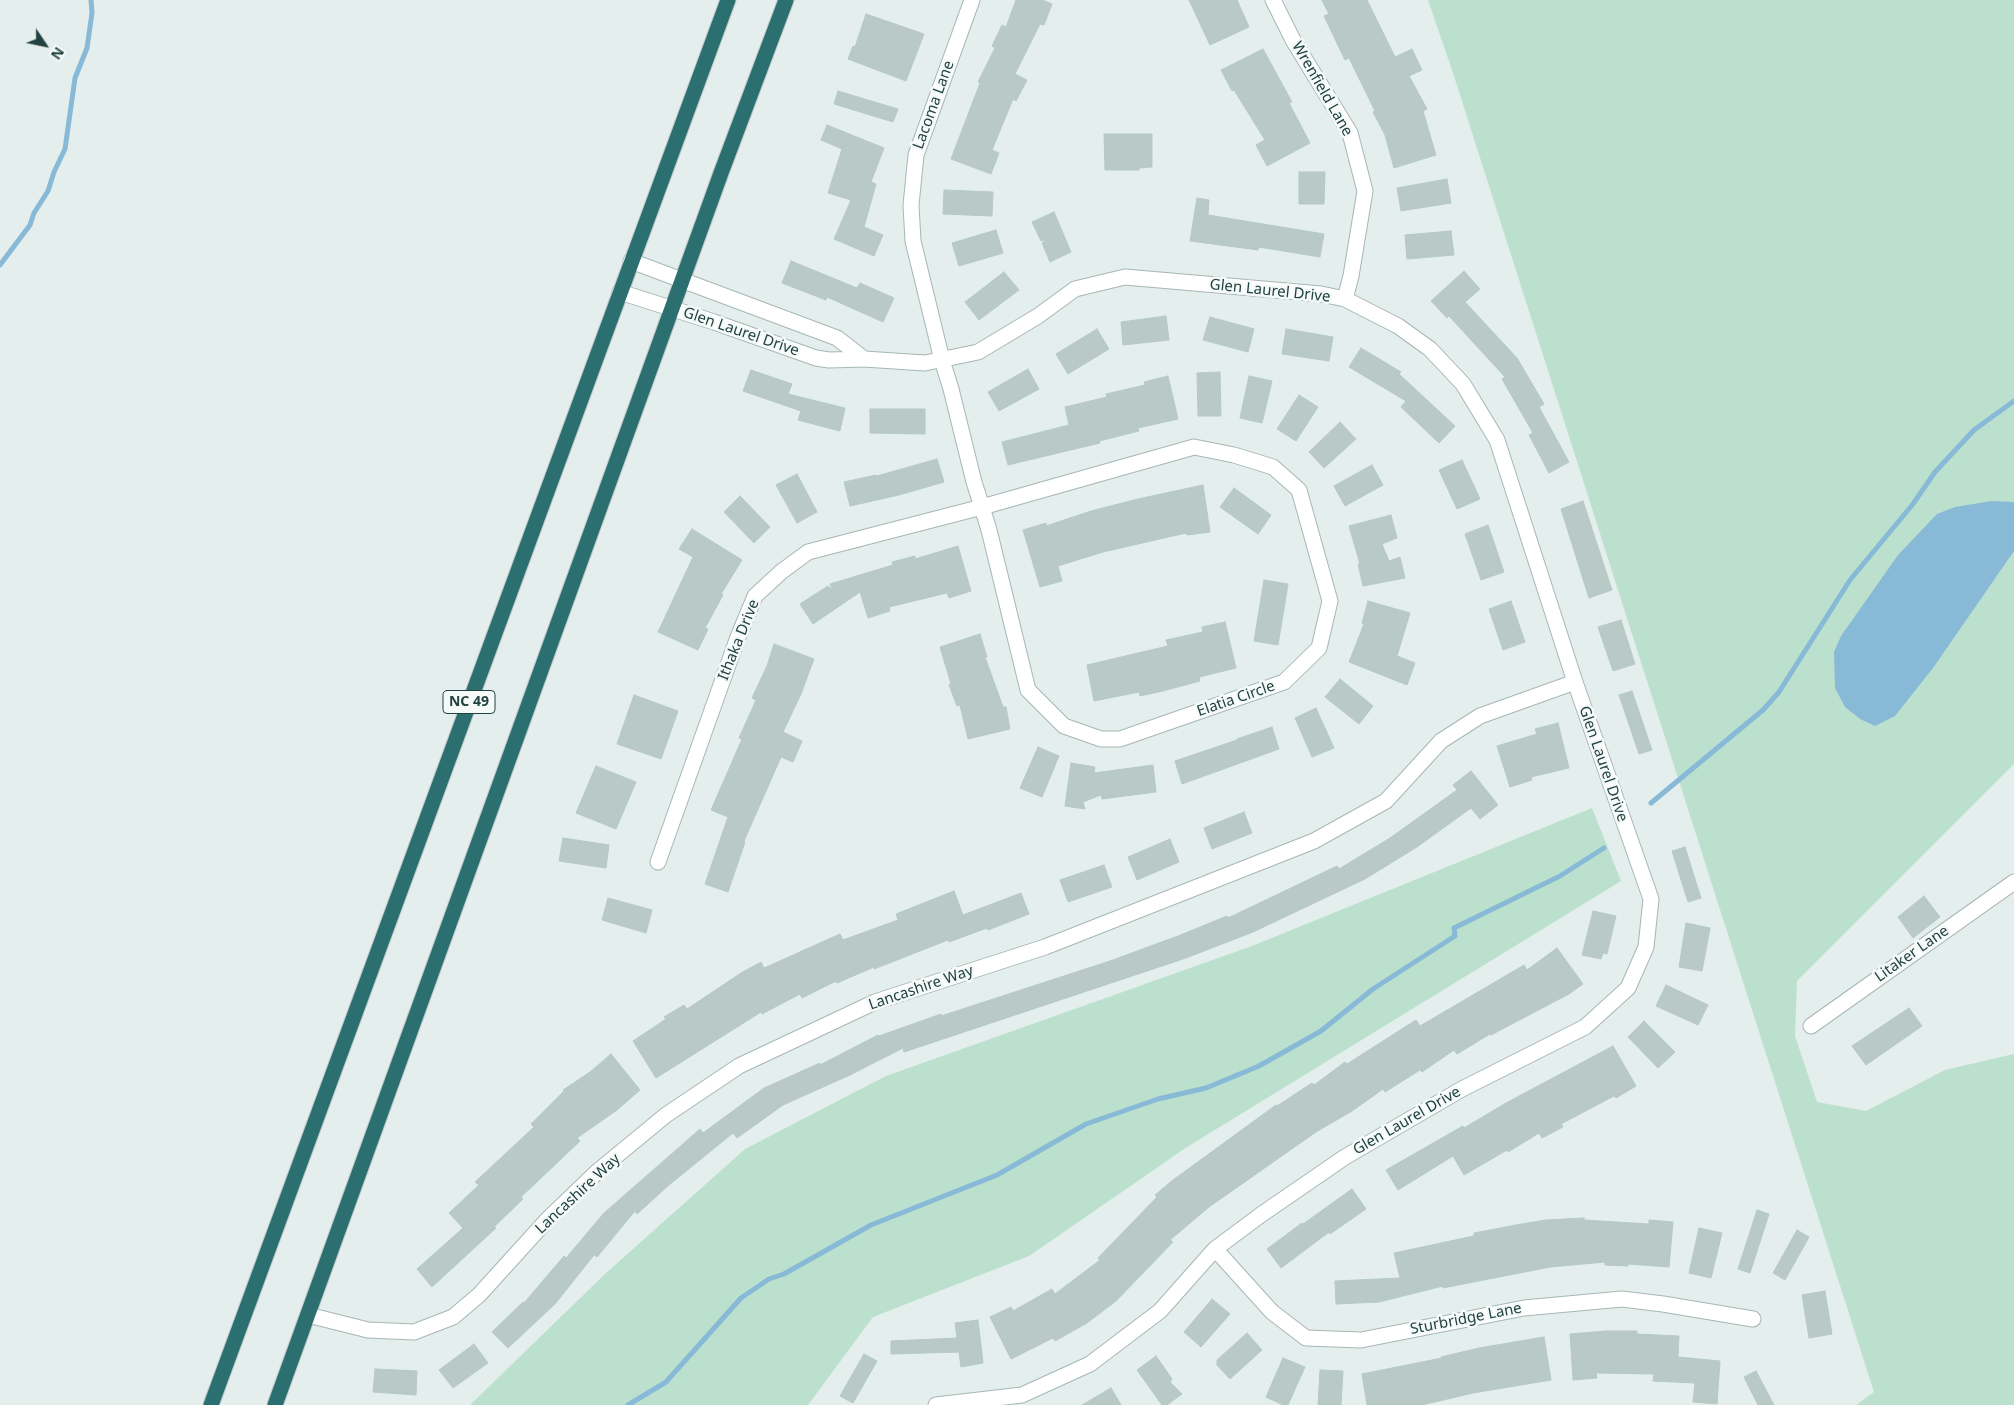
<!DOCTYPE html>
<style>
body{margin:0}
#map{position:relative;width:2014px;height:1405px;overflow:hidden;background:#e4eeec;font-family:"Noto Sans",sans-serif}
canvas{display:block}
.north{position:absolute;left:20px;top:20px;width:50px;height:50px;-webkit-text-stroke:4px #f5faf9;paint-order:stroke;rotate:124deg;font-size:14px;font-weight:700;line-height:20px;text-align:center;color:#214240}
.north::after{content:'';display:block;margin:auto;width:18px;height:22px;background:#214240;clip-path:polygon(50% 0,100% 100%,50% 72%,0 100%)}
</style>
<div id="map">
<canvas width="2014" height="1405"></canvas>
<div class="north">N</div>
</div>
<script>
const c = document.querySelector('canvas').getContext('2d');
c.lineJoin = 'round';
function fillPath(path, color) {
  c.fillStyle = color;
  c.fill(path, 'evenodd');
}
function toPath(rows) {
  const path = new Path2D();
  for (const r of rows) {
    path.moveTo(r[0], r[1]);
    for (let i = 2; i < r.length; i += 2) path.lineTo(r[i], r[i + 1]);
  }
  return path;
}
function strokePath(path, color, width, dash) {
  c.strokeStyle = color;
  c.lineWidth = width;
  c.lineCap = dash ? 'butt' : 'round';
  c.setLineDash(dash || []);
  c.stroke(path);
}
function drawText(font, color, halo, rows, align = 'center') {
  c.font = font + ' "Noto Sans",sans-serif';
  c.lineWidth = 5;
  c.setLineDash([]);
  c.textBaseline = 'middle';
  c.strokeStyle = halo;
  c.fillStyle = color;
  for (const [text, x, y, turn = 0] of rows) {
    c.save();
    c.translate(x, y);
    c.rotate((+turn || 0) * Math.PI / 180);
    c.textAlign = isNaN(turn) ? turn : align;
    if (halo) c.strokeText(text, 0, 0);
    c.fillText(text, 0, 0);
    c.restore();
  }
}
const green = toPath([
 [1428,0,2014,0,2014,764,1797,981,1795,1036,1817,1102,1866,1111,1945,1070,2014,1054,2014,1405,1856,1405,1874,1392,1453,73],
 [1592,808,1621,881,1187,1147,1029,1256,873,1317,808,1405,470,1405,605,1274,745,1149,886,1076,1252,946]
]);
const water = toPath([
 [1992,501,2014,502,2014,551,1933,668,1895,716,1875,726,1860,719,1845,707,1835,688,1834,652,1841,636,1898,555,1937,514,1955,507]
]);
const stream = toPath([
 [0,265,30,225,34,213,48,191,54,172,65,149,75,78,87,48,92,13,91,0],
 [1651,803,1763,710,1779,692,1850,580,1913,504,1935,472,1974,430,2014,401],
 [628,1405,666,1382,741,1298,769,1279,784,1274,871,1225,997,1175,1086,1124,1158,1099,1206,1088,1259,1066,1321,1031,1373,989,1455,936,1454,928,1560,876,1604,848]
]);
const building = toPath([
 [1016,0,1042,0,1052,4,1044,25,1040,24,1015,74,1027,80,1016,101,1013,99,992,150,999,153,991,174,951,159,980,83,978,82,995,48,992,46,1002,25,1006,27,1016,0],
 [1189,0,1237,0,1249,27,1210,45,1189,0],
 [1322,0,1367,0,1395,57,1412,49,1422,70,1409,76,1427,109,1423,111,1436,155,1394,168,1385,135,1373,112,1375,111,1349,58,1345,60,1324,16,1329,14,1322,0],
 [866,14,924,34,906,81,848,59,853,46,855,47,866,14],
 [1263,49,1292,102,1289,103,1310,143,1267,166,1256,145,1265,140,1234,90,1232,91,1221,70,1263,49],
 [838,91,898,109,893,122,834,104,838,91],
 [827,125,884,148,871,182,876,184,864,227,883,235,874,256,834,239,851,200,828,193,842,149,821,140,827,125],
 [1104,134,1152,134,1152,167,1139,168,1139,170,1105,170,1104,134],
 [1299,172,1325,172,1324,204,1299,204,1299,172],
 [1447,179,1451,203,1401,211,1397,188,1447,179],
 [944,190,993,192,992,216,943,214,944,190],
 [1197,198,1209,200,1208,215,1324,234,1320,257,1259,247,1258,250,1190,241,1197,198],
 [1054,212,1071,252,1050,262,1042,243,1046,239,1041,241,1032,222,1054,212],
 [996,230,1003,253,959,266,952,243,996,230],
 [1451,231,1454,255,1407,259,1405,235,1451,231],
 [791,261,857,288,860,283,894,298,883,322,827,297,826,300,782,283,791,261],
 [1464,271,1480,289,1465,302,1517,358,1544,404,1539,407,1569,462,1549,473,1529,435,1533,433,1502,379,1505,377,1449,316,1447,318,1431,301,1464,271],
 [1004,272,1019,290,979,320,965,302,1004,272],
 [1166,316,1169,340,1123,345,1121,322,1166,316],
 [1210,317,1254,329,1248,352,1203,340,1210,317],
 [1097,329,1109,349,1068,374,1056,354,1097,329],
 [1286,329,1333,337,1329,361,1282,354,1286,329],
 [1361,348,1401,372,1399,374,1455,426,1439,443,1401,407,1406,401,1349,367,1361,348],
 [1028,369,1039,389,999,411,988,392,1028,369],
 [751,370,792,384,788,394,845,408,840,431,798,420,801,411,743,391,751,370],
 [1220,372,1221,416,1198,416,1197,373,1220,372],
 [1168,376,1178,419,1138,428,1139,431,1099,441,1100,443,1008,465,1002,442,1069,425,1065,407,1107,397,1106,394,1145,385,1144,382,1168,376],
 [1249,376,1272,381,1262,423,1240,418,1249,376],
 [1299,395,1318,407,1296,441,1277,429,1299,395],
 [870,409,925,409,925,434,870,433,870,409],
 [1340,422,1356,439,1324,468,1309,452,1340,422],
 [937,459,944,482,899,495,850,506,844,482,876,475,877,476,937,459],
 [1462,460,1480,499,1457,509,1439,470,1462,460],
 [1372,465,1383,485,1345,506,1334,486,1372,465],
 [797,474,817,512,797,523,776,485,797,474],
 [1203,485,1210,532,1187,535,1186,533,1103,552,1058,566,1062,581,1040,587,1023,530,1046,523,1046,526,1091,511,1138,499,1203,485],
 [1234,488,1271,515,1258,534,1220,507,1234,488],
 [740,496,770,527,754,543,724,512,740,496],
 [1583,501,1612,590,1589,598,1561,509,1583,501],
 [1391,515,1397,538,1382,544,1389,561,1400,557,1405,578,1363,586,1358,564,1360,564,1349,526,1391,515],
 [1488,525,1504,572,1481,580,1465,534,1488,525],
 [692,529,742,560,721,594,723,595,705,628,708,629,698,650,658,632,693,557,679,549,692,529],
 [958,546,971,591,949,598,947,593,889,607,890,611,868,618,860,592,813,624,800,604,828,586,833,591,830,584,893,565,892,562,915,556,915,559,958,546],
 [1264,580,1288,584,1278,645,1254,641,1264,580],
 [1368,601,1410,613,1397,656,1415,663,1407,685,1349,662,1364,624,1362,623,1368,601],
 [1511,601,1525,642,1503,650,1489,609,1511,601],
 [1621,620,1635,664,1613,671,1598,627,1621,620],
 [1225,622,1236,668,1199,677,1200,681,1163,691,1140,696,1139,692,1094,701,1087,665,1168,646,1166,640,1203,632,1202,627,1225,622],
 [980,634,987,657,985,657,1003,707,1006,707,1010,729,968,739,960,705,957,706,949,685,951,684,940,647,980,634],
 [774,644,814,659,801,694,783,732,802,741,793,762,781,757,744,841,745,842,728,892,705,884,728,817,711,810,742,739,739,738,756,700,752,698,767,666,774,644],
 [1340,679,1373,706,1359,724,1325,697,1340,679],
 [1632,691,1652,750,1639,754,1619,695,1632,691],
 [634,695,678,711,661,759,617,744,634,695],
 [1316,708,1334,748,1312,757,1295,718,1316,708],
 [1558,723,1569,768,1531,777,1532,780,1510,787,1497,746,1537,734,1535,729,1558,723],
 [1272,727,1279,749,1182,784,1175,761,1237,740,1237,739,1272,727],
 [1038,747,1059,756,1042,797,1020,788,1038,747],
 [1071,763,1095,767,1094,773,1153,765,1156,792,1102,799,1101,795,1083,802,1085,809,1065,806,1071,763],
 [596,766,636,782,616,829,576,813,596,766],
 [1471,771,1498,805,1480,819,1471,808,1417,847,1365,879,1253,932,1186,958,904,1052,903,1048,850,1075,783,1105,737,1138,733,1133,669,1185,637,1214,635,1211,597,1257,594,1255,555,1304,508,1348,492,1332,523,1302,524,1303,564,1256,566,1258,604,1213,700,1129,703,1133,764,1088,820,1063,820,1065,878,1035,879,1036,941,1014,941,1016,1110,961,1178,936,1227,916,1228,918,1337,866,1339,869,1390,838,1457,790,1453,785,1471,771],
 [1244,812,1252,833,1212,849,1204,828,1244,812],
 [563,838,609,845,606,868,559,861,563,838],
 [1170,839,1179,862,1137,880,1128,857,1170,839],
 [1685,847,1701,898,1688,902,1672,851,1685,847],
 [1104,865,1112,887,1068,902,1060,880,1104,865],
 [954,891,963,915,1021,893,1029,914,988,930,987,928,949,942,948,940,874,969,874,967,837,983,836,981,802,998,800,994,762,1014,761,1012,656,1078,633,1041,666,1019,664,1017,684,1005,687,1009,741,973,761,962,764,968,840,934,843,940,898,920,896,914,954,891],
 [1924,896,1940,917,1913,938,1898,917,1924,896],
 [608,898,652,910,646,933,602,920,608,898],
 [1593,911,1616,916,1607,954,1603,953,1601,959,1582,955,1593,911],
 [1686,923,1710,928,1702,971,1679,967,1686,923],
 [1557,948,1583,984,1569,994,1491,1035,1490,1034,1457,1054,1454,1050,1422,1072,1420,1070,1385,1092,1383,1089,1352,1111,1316,1132,1209,1207,1170,1240,1173,1242,1116,1301,1087,1323,1055,1341,1053,1338,1011,1359,990,1317,1011,1307,1013,1311,1052,1289,1055,1294,1100,1260,1098,1258,1157,1197,1155,1195,1173,1180,1276,1105,1277,1106,1312,1083,1314,1085,1345,1062,1347,1064,1416,1020,1420,1026,1524,965,1527,970,1557,948],
 [1666,985,1708,1005,1698,1025,1656,1006,1666,985],
 [1909,1008,1922,1026,1866,1065,1852,1046,1909,1008],
 [1644,1021,1675,1052,1658,1068,1628,1037,1644,1021],
 [1613,1046,1636,1086,1616,1098,1614,1096,1561,1124,1563,1127,1542,1138,1539,1133,1508,1152,1507,1150,1464,1175,1453,1156,1398,1190,1386,1170,1463,1126,1464,1128,1506,1103,1613,1046],
 [611,1054,640,1090,617,1110,577,1138,580,1141,521,1197,523,1199,494,1227,496,1228,432,1287,417,1269,463,1228,449,1213,479,1185,475,1182,534,1127,531,1124,564,1091,563,1090,590,1072,611,1054],
 [1352,1189,1366,1209,1330,1234,1329,1232,1281,1268,1267,1249,1302,1223,1303,1224,1352,1189],
 [1757,1210,1769,1214,1750,1273,1738,1269,1757,1210],
 [1584,1218,1584,1220,1649,1224,1649,1220,1673,1222,1669,1267,1628,1264,1628,1266,1605,1265,1605,1262,1550,1267,1443,1288,1443,1286,1379,1302,1336,1304,1335,1281,1400,1278,1394,1253,1474,1236,1474,1233,1516,1225,1546,1220,1584,1218],
 [1699,1228,1722,1233,1711,1278,1689,1273,1699,1228],
 [1797,1230,1809,1237,1785,1280,1773,1273,1797,1230],
 [1825,1291,1832,1334,1809,1338,1802,1295,1825,1291],
 [1212,1299,1230,1314,1201,1347,1184,1332,1212,1299],
 [978,1320,983,1363,961,1367,959,1352,891,1354,891,1341,957,1338,955,1323,978,1320],
 [1605,1331,1637,1331,1637,1334,1679,1336,1678,1357,1720,1361,1717,1404,1693,1402,1695,1383,1653,1381,1654,1374,1596,1373,1597,1378,1573,1380,1570,1334,1605,1331],
 [1247,1333,1262,1350,1230,1379,1217,1365,1217,1360,1247,1333],
 [1544,1337,1551,1380,1473,1393,1422,1405,1367,1405,1362,1374,1442,1358,1441,1357,1479,1348,1544,1337],
 [474,1344,488,1363,453,1388,439,1370,474,1344],
 [864,1354,877,1361,853,1403,840,1396,864,1354],
 [1156,1356,1172,1379,1170,1382,1182,1394,1167,1405,1162,1405,1137,1370,1156,1356],
 [1283,1358,1305,1367,1288,1405,1283,1405,1266,1397,1283,1358],
 [375,1369,417,1371,416,1395,373,1392,375,1369],
 [1320,1370,1343,1371,1341,1405,1318,1405,1320,1370],
 [1756,1371,1774,1405,1758,1405,1744,1377,1756,1371],
 [1111,1388,1121,1405,1082,1405,1111,1388]
]);
const minor = toPath([
 [1273,0,1293,40,1350,133,1365,191,1351,276,1345,299],
 [631,261,837,338,864,359],
 [620,292,714,322,816,358,829,360,864,359,925,363,978,352,1038,316,1075,289,1125,277,1321,294,1345,299,1398,326,1430,349,1463,384,1497,440,1575,682,1651,899,1646,947,1628,988,1585,1027,1462,1089,1345,1157,1262,1214,1215,1249,1160,1311,1090,1364,1022,1395,936,1405],
 [658,862,738,637,755,596,781,572,808,552,982,507,1194,447,1234,455,1273,467,1299,490,1330,601,1319,648,1284,682,1120,739,1101,739,1064,726,1028,690,989,530,982,507,974,482,951,389,942,360,913,241,911,205,916,155,972,0],
 [1811,1026,2014,882],
 [1215,1249,1272,1312,1306,1338,1361,1340,1524,1308,1622,1299,1663,1304,1753,1319],
 [308,1315,368,1330,414,1332,453,1317,479,1295,547,1220,598,1171,666,1115,739,1066,875,1002,1045,947,1314,841,1386,801,1441,741,1480,716,1575,682]
]);
const highway = toPath([
 [211,1405,728,0],
 [275,1405,721,173,786,0]
]);
const shields = [
 [469,702,52]
];
const shieldNames = [
 ["NC 49",469,702]
];
const streetNames = [
 ["Wrenfield Lane",1322,89,60],
 ["Lacoma Lane",934,105,-70],
 ["Glen Laurel Drive",1270,291,6],
 ["Glen Laurel Drive",741,332,19],
 ["Ithaka Drive",739,640,-68],
 ["Elatia Circle",1236,699,-19],
 ["Glen Laurel Drive",1603,764,71],
 ["Litaker Lane",1912,954,-35],
 ["Lancashire Way",921,988,-19],
 ["Glen Laurel Drive",1407,1121,-30],
 ["Lancashire Way",578,1194,-43],
 ["Sturbridge Lane",1466,1319,-11]
];
fillPath(green, '#bbe1ce');
fillPath(water, '#88b9d7');
strokePath(stream, '#88b9d7', 5);
fillPath(building, '#b9cac6');
strokePath(building, '#b5c9c5', 1);
strokePath(minor, '#a6b7b5', 17);
strokePath(highway, '#c1caca', 17);
strokePath(minor, '#fff', 15);
strokePath(highway, '#2b6f71', 15);
for (const [x, y, w] of shields) {
  const box = new Path2D();
  box.roundRect(x - w / 2, y - 11.5, w, 23, 4);
  c.fillStyle = '#f5faf9';
  c.fill(box);
  strokePath(box, '#214240', 1);
}
drawText('bold 14px', '#214240', null, shieldNames);
drawText('15px', '#214240', '#f5faf9', streetNames);
</script>
